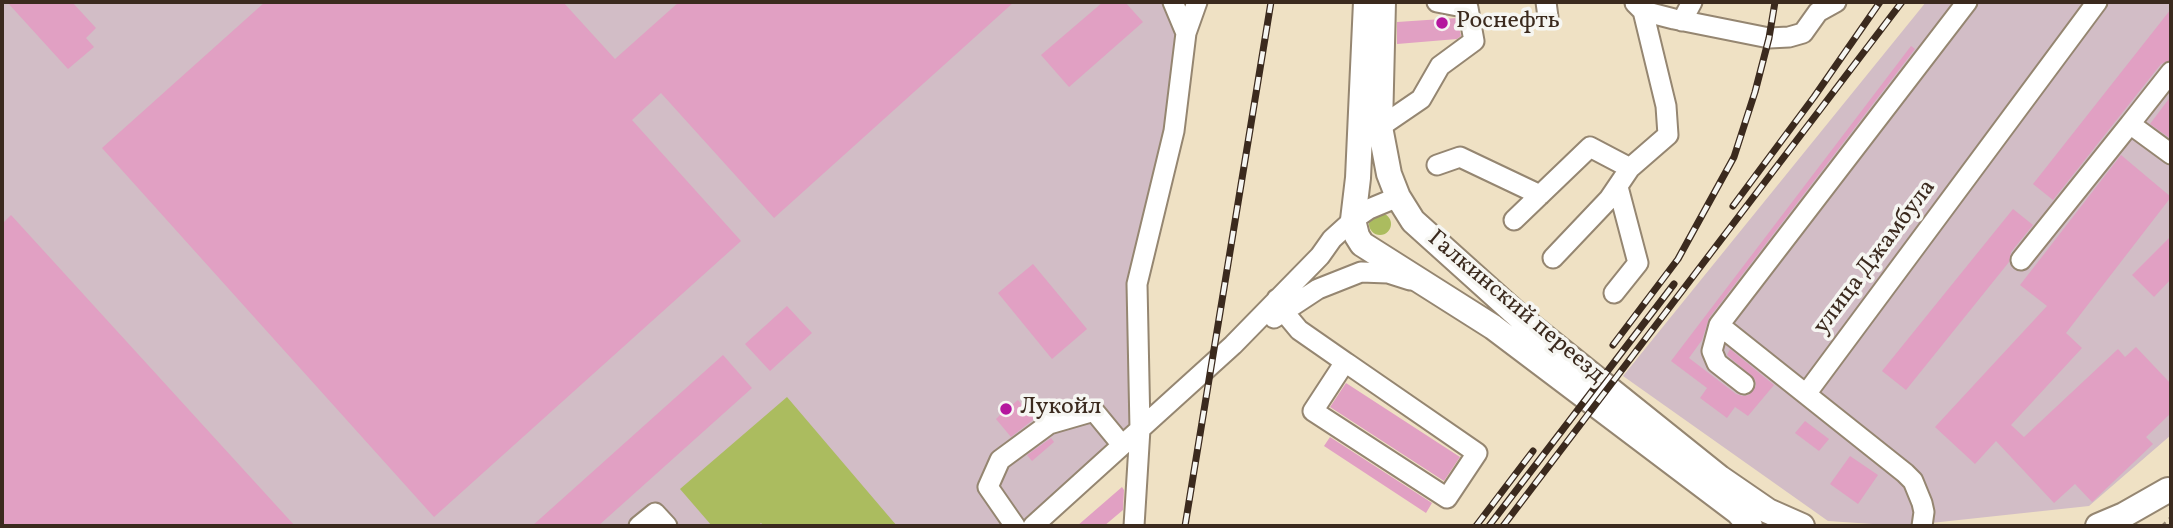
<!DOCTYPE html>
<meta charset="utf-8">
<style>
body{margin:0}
#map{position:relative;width:2173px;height:528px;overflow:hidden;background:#efe1c4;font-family:Vollkorn,serif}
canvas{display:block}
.frame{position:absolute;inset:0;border:4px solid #3b2a1e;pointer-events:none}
</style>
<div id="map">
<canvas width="2173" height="528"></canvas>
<div class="frame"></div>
</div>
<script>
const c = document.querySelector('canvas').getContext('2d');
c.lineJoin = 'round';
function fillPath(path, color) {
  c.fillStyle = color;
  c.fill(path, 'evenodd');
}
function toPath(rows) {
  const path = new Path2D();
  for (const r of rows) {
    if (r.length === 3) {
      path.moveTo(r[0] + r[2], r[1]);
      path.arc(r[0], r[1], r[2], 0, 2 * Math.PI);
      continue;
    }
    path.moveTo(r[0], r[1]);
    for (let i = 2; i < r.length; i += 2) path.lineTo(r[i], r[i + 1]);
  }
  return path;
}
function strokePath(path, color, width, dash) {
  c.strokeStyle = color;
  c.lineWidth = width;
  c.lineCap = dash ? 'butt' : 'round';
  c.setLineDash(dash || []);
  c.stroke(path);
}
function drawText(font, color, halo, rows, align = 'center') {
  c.font = font + ' Vollkorn,serif';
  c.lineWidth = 7;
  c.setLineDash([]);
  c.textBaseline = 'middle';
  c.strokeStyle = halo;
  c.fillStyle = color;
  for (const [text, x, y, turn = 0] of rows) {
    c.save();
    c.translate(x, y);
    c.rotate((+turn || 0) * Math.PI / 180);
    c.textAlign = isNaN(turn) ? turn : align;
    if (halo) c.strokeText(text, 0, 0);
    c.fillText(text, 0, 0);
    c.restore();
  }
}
const industrial = toPath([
 [2,2,1168,2,1181,33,1168,137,1132,284,1135,427,1023,526,2,526],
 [1926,2,2171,2,2171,435,2089,506,1903,526,1828,521,1623,376]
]);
const green = toPath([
 [1380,224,11],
 [787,397,897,526,764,526,761,523,757,526,712,526,680,489]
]);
const building = toPath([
 [7,2,72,2,96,28,86,38,94,47,68,69],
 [265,2,563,2,615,59,679,2,1014,2,774,218,661,93,632,120,741,241,434,517,102,148],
 [1103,2,1125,2,1143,22,1069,87,1041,55],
 [2171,9,2171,60,2161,64,2053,200,2033,184],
 [1457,18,1461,36,1457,39,1397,44,1397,22],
 [1911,46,1915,49,1709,318,1702,340,1689,358,1736,394,1743,396,1749,395,1756,386,1755,379,1727,355,1730,349,1774,385,1748,416,1735,407,1727,418,1700,398,1707,388,1671,361],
 [2171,96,2171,139,2150,124],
 [2121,155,2171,197,2066,333,2082,348,2011,425,2024,437,2118,349,2125,357,2136,347,2171,384,2171,413,2146,437,2153,444,2092,502,2075,484,2054,503,1996,441,1975,464,1935,427,2047,306,2020,285],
 [2013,209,2033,225,2011,252,2009,262,1906,390,1882,371],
 [11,215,295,526,2,526,2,224],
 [2171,236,2171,279,2154,297,2132,275],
 [1033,264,1087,329,1052,359,998,293],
 [787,306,812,333,770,371,745,344],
 [723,355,752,388,598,526,532,526],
 [1346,383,1460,457,1444,481,1330,407],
 [1018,400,1034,419,1011,437,996,419,1001,414,998,410,1009,401,1012,405],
 [1805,421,1829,439,1819,451,1795,433],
 [1330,437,1432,503,1426,513,1324,446],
 [1051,438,1054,442,1032,461,1027,455],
 [1850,456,1878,475,1858,504,1830,484],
 [1122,487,1124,490,1123,510,1104,526,1077,526]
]);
const path = toPath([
 [2162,526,2171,517]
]);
const minor = toPath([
 [1546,2,1548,17],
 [1635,3,1643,11,1674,19,1769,38,1789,37,1803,33,1818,12,1836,2],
 [1682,21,1692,2],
 [1186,33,1197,2],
 [2171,72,2130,124,2171,154],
 [1380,127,1421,99,1440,66,1474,41,1468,8,1437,2],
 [1437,165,1460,157,1540,195],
 [1514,220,1590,147,1630,168],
 [1553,258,1609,199,1630,168,1668,135,1666,106,1643,11],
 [2021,260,2130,124],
 [1614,293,1638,263,1618,187],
 [1277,299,1284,312,1299,330,1345,362,1348,364,1477,453,1447,498,1313,411,1345,362],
 [1274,318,1318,289,1361,272,1388,273,1410,280],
 [1719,325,1712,351,1717,363,1744,384],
 [1806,394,2097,2],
 [639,526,655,513,667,526],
 [1015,526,988,487,1000,460,1049,424,1094,411,1122,445],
 [1033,526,1233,345,1320,256,1332,239,1353,220,1369,209,1398,197],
 [1134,526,1140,429,1137,284,1174,131,1186,33,1173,2],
 [1922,526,1924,512,1922,503,1913,481,1905,473,1719,325,1967,2]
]);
const major = toPath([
 [1366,2,1358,178,1353,220,1357,236,1362,244,1493,327,1738,512,1750,526],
 [1383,2,1380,127,1389,174,1398,197,1413,221,1523,320,1720,478,1768,511,1802,526],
 [2098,526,2124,515,2168,490]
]);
const rail = toPath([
 [1733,206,1814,97,1880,2],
 [1613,345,1678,259,1734,157,1755,92,1769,38,1775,2],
 [1185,526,1271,2],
 [1476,526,1533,451],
 [1489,526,1674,284],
 [1503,526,1902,2]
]);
const markers = [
 [1442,23,7,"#b5179e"],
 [1006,409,7,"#b5179e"]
];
const poiNames = [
 ["Роснефть",1456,23],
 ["Лукойл",1020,409]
];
const streetNames = [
 ["улица Джамбула",1876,258,-53],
 ["Галкинский переезд",1515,308,40]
];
fillPath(industrial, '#d2bdc6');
fillPath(green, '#abbc5f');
fillPath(building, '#e1a0c3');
strokePath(minor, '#958671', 23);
strokePath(major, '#958671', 28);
strokePath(path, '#958671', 2.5, [5, 5]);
strokePath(minor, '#fff', 19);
strokePath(major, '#fff', 24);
strokePath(rail, '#3b2a1e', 7);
strokePath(rail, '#f6f6f2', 4.5, [13]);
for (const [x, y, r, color] of markers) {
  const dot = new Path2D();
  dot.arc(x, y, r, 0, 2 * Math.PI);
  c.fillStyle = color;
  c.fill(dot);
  strokePath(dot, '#f6f6f2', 2.5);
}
drawText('24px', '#3b2a1e', '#f6f6f2', poiNames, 'left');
drawText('24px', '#3b2a1e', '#f6f6f2', streetNames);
</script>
